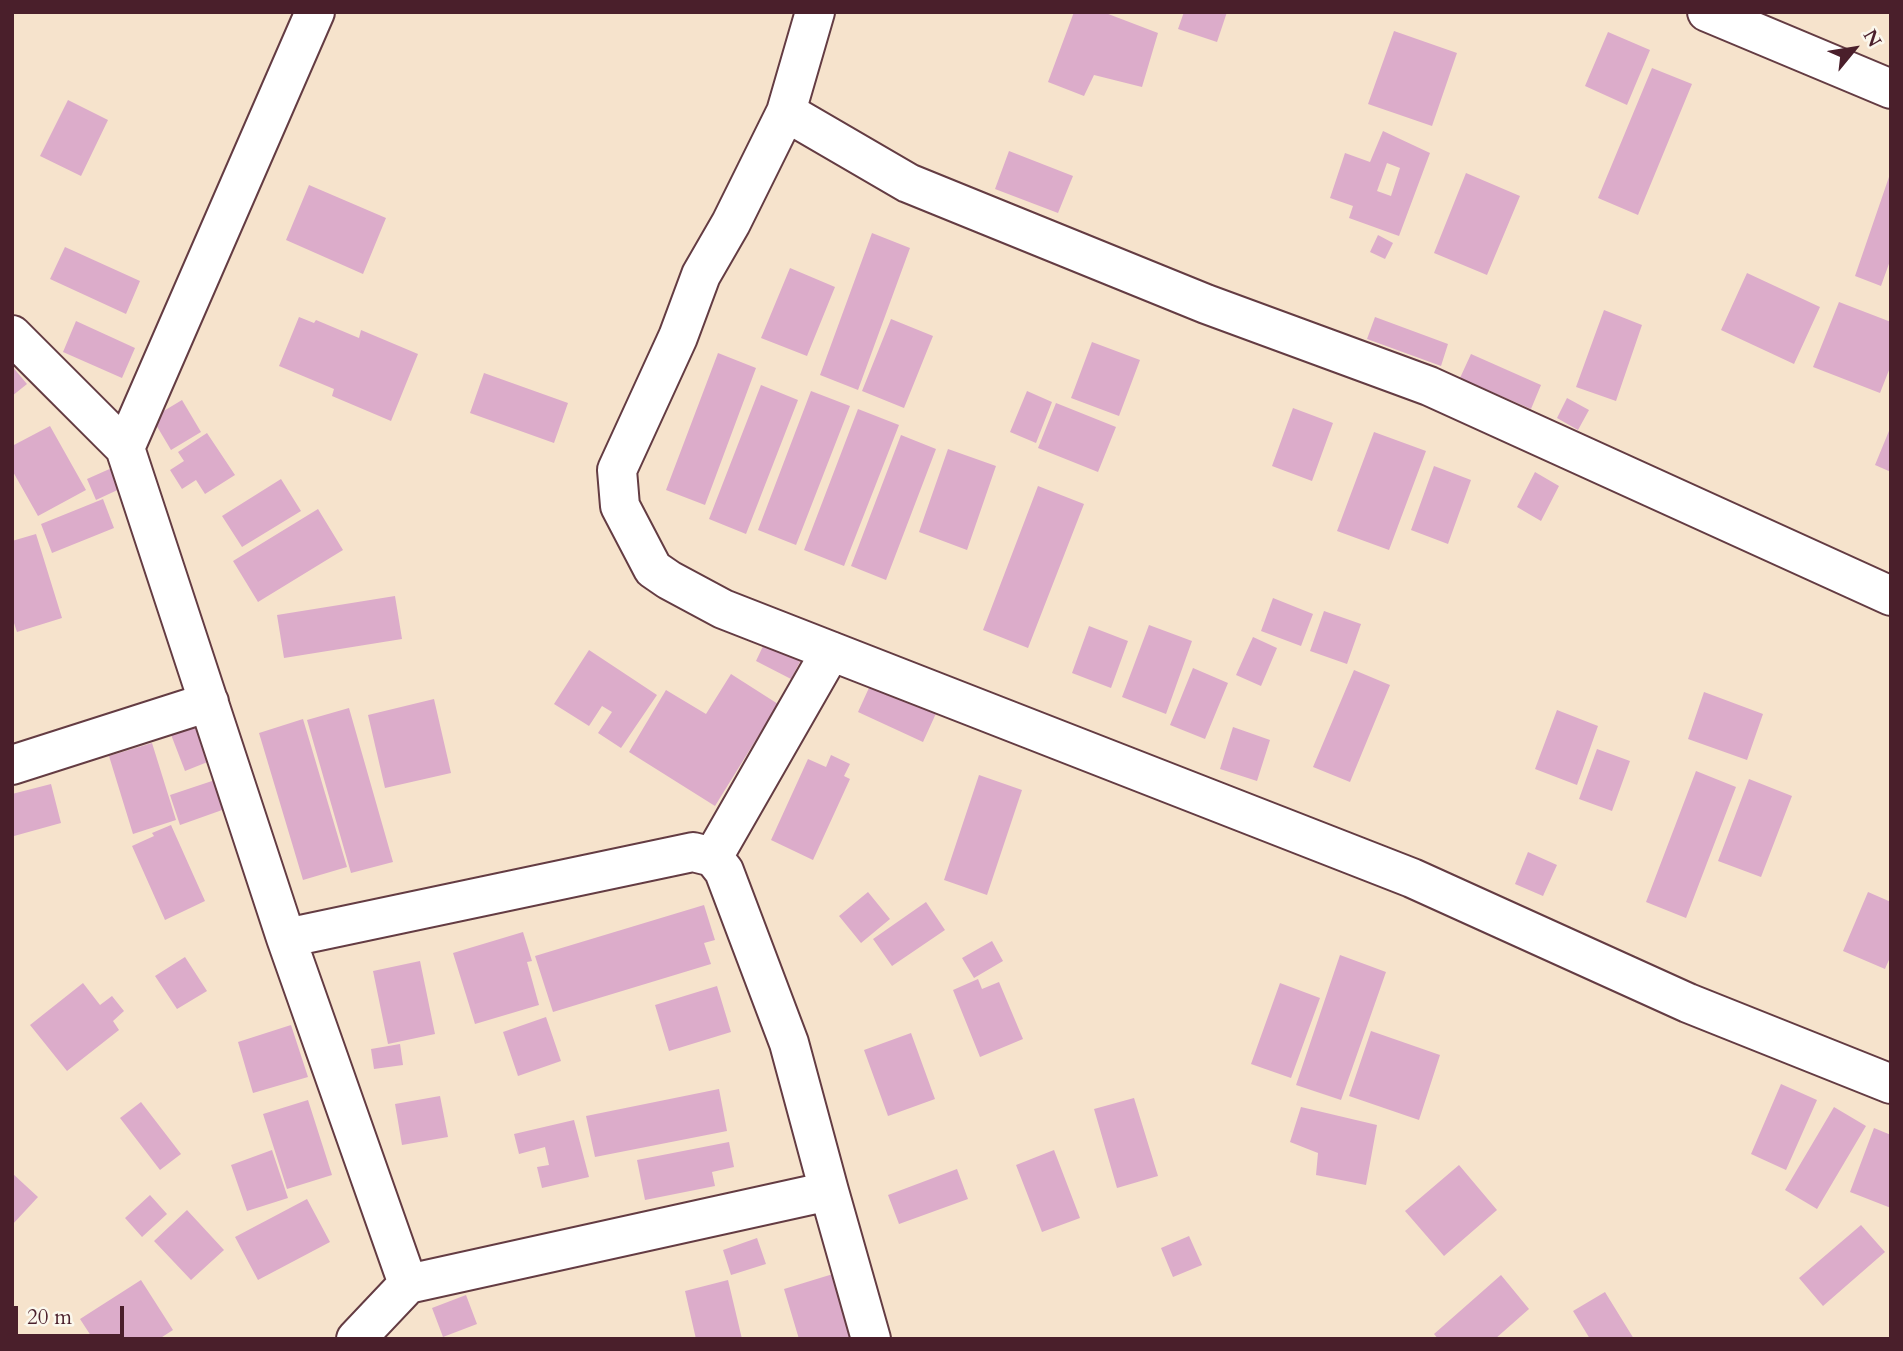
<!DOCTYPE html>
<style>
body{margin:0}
#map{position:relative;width:1903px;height:1351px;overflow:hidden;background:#f6e3cc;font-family:Cardo,serif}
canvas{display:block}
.frame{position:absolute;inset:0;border:14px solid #4a1f2b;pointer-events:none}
.north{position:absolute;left:1819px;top:14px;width:70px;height:70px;-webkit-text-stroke:5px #fbf7ec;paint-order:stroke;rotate:60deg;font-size:19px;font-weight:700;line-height:28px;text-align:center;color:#4a1f2b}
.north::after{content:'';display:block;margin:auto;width:24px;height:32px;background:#4a1f2b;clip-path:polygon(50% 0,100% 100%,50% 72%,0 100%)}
.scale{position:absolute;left:14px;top:1306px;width:110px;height:32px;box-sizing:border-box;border:4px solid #4a1f2b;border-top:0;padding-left:9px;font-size:21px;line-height:24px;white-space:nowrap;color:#4a1f2b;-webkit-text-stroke:5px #fbf7ec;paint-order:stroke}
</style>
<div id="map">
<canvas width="1903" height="1351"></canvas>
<div class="frame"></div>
<div class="north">N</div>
<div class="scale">20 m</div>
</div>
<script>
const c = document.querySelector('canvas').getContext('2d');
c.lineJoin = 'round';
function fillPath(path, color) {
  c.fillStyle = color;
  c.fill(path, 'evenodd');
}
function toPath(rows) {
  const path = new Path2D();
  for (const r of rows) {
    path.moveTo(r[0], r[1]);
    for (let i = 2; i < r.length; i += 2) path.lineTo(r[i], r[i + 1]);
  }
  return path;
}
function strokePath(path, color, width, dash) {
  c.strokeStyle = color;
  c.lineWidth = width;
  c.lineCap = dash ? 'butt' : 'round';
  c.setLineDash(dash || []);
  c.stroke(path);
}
const building = toPath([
 [1074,12,1103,12,1158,33,1142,87,1094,75,1084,96,1048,82],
 [1184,12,1227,12,1217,42,1178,29],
 [1394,31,1457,53,1432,126,1368,104],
 [1608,32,1650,50,1627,105,1585,86],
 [1652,68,1692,84,1638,215,1598,198],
 [68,100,108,120,81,176,40,156],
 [1383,131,1430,153,1399,236,1349,218,1353,206,1330,198,1345,153,1370,162],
 [1387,163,1400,168,1391,196,1377,191],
 [1009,151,1073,176,1058,213,995,189],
 [1466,173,1520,196,1487,275,1434,253],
 [1890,174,1891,258,1881,286,1855,276],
 [309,185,386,218,363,274,286,240],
 [872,233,910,248,858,390,820,375],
 [1378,235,1393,243,1385,259,1370,252],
 [65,247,140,281,126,314,50,279],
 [790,268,835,287,807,356,761,338],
 [1747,273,1820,307,1794,364,1721,330],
 [1839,302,1891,322,1891,365,1880,393,1813,367],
 [1604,310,1642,325,1616,401,1576,387],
 [299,317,314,323,316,320,359,338,361,330,418,354,391,421,332,396,334,389,279,366],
 [1375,317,1448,344,1441,366,1367,339],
 [891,319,933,336,904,408,862,391],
 [76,321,135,348,122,378,63,352],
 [1092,342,1140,360,1119,416,1071,398],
 [718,353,756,368,705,505,666,490],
 [1471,354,1541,385,1531,409,1460,378],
 [12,366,27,384,12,396],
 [484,373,568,403,554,443,470,413],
 [761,385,798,400,746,534,709,519],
 [811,391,850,406,796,545,758,530],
 [1027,391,1052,402,1036,443,1010,432],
 [1567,398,1589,410,1578,430,1557,418],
 [182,400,201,432,171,450,152,418],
 [1056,403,1116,427,1098,472,1038,448],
 [1293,408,1333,423,1312,481,1272,466],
 [858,409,899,425,844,566,804,550],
 [50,426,86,490,38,516,12,470,12,446],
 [1891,426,1891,472,1875,465],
 [1374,432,1426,451,1389,550,1337,531],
 [207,433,235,475,205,494,196,480,182,489,170,470,184,461,178,452],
 [901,435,936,449,886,580,851,566],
 [948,449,996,466,967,550,919,532],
 [1434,466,1471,480,1448,544,1411,530],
 [114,467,124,487,96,500,87,479],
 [1535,472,1559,486,1541,521,1517,507],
 [281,479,301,511,242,547,222,516],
 [1038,486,1084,504,1028,648,983,630],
 [103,499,114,528,52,553,41,524],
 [318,509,343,550,258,602,233,561],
 [36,534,62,618,17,632,12,617,12,541],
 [395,596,402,639,284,658,277,615],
 [1273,598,1313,614,1301,646,1261,631],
 [1324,611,1361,624,1347,664,1310,651],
 [1149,625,1192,641,1166,714,1122,697],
 [1089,626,1128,641,1111,688,1072,673],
 [1253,637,1277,648,1261,686,1236,675],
 [765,642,801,660,791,679,756,661],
 [589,650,657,695,621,748,598,733,612,712,602,706,589,726,554,704],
 [1193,668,1228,683,1205,739,1170,725],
 [1354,670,1390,685,1350,782,1313,767],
 [731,674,778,704,715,806,629,752,666,690,706,714],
 [873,679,938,709,923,742,858,712],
 [1704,692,1763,714,1747,760,1688,739],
 [434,699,451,773,385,788,368,715],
 [349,708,393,862,351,873,307,720],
 [1557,710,1598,726,1577,785,1535,769],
 [303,719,347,867,303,880,259,733],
 [195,722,210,761,185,771,170,732],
 [1233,727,1270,740,1257,781,1220,769],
 [152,743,176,820,133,834,109,756],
 [1597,749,1630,761,1612,811,1579,799],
 [831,755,850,764,844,776,850,779,813,860,771,840,808,759,826,767],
 [1696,771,1736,787,1686,918,1646,902],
 [979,775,1022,790,987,895,944,880],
 [1749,779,1792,796,1761,877,1718,861],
 [215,780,225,809,180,825,170,795],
 [51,784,61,823,14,836,12,829,12,794],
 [171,825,205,901,165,920,132,846,154,836,152,833],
 [1528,852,1557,865,1543,896,1515,884],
 [868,892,890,919,861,943,839,916],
 [1868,892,1891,902,1891,955,1885,969,1843,951],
 [926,902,945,930,892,966,873,939],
 [704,905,715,940,704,943,711,964,553,1012,535,956],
 [523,932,532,961,527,962,539,1005,475,1024,453,953],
 [992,941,1003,961,974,978,962,958],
 [1340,955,1386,972,1341,1100,1296,1085],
 [185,957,207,991,177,1009,155,976],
 [420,961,435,1034,388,1044,373,971],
 [978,979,982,989,999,982,1023,1039,980,1057,953,990],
 [83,983,100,1005,112,996,124,1011,113,1021,119,1030,67,1071,30,1025],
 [1280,983,1320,998,1291,1078,1251,1064],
 [717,986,731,1032,669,1051,655,1005],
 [546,1017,561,1061,518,1076,503,1032],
 [291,1025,308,1077,253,1093,238,1042],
 [1371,1031,1440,1055,1419,1120,1349,1096],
 [911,1033,935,1099,888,1116,864,1050],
 [400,1044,403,1065,374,1069,371,1049],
 [1781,1084,1817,1100,1786,1170,1751,1154],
 [719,1089,727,1131,595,1157,586,1116],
 [440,1096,448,1137,402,1145,395,1104],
 [1134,1098,1158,1176,1117,1188,1094,1109],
 [308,1100,332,1175,287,1189,263,1114],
 [141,1102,181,1154,160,1170,120,1118],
 [1301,1107,1377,1125,1366,1185,1316,1175,1318,1153,1290,1142],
 [1834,1107,1866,1126,1817,1209,1785,1190],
 [574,1120,589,1177,542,1188,537,1167,549,1165,545,1147,519,1154,514,1134],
 [1874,1128,1891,1135,1891,1208,1850,1192],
 [729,1142,734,1167,712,1172,715,1186,645,1200,637,1160],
 [272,1150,288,1198,247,1211,231,1165],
 [1054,1150,1080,1218,1042,1232,1016,1165],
 [1459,1165,1497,1210,1444,1256,1405,1211],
 [957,1169,968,1199,899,1224,888,1195],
 [12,1173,38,1197,12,1225],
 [150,1195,167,1214,142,1237,125,1218],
 [307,1199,330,1242,258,1280,235,1237],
 [187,1210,224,1250,191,1280,154,1241],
 [1861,1225,1885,1252,1823,1306,1799,1278],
 [1189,1236,1202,1265,1173,1277,1161,1248],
 [757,1238,766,1264,731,1275,723,1250],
 [833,1274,853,1339,799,1339,784,1289],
 [1501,1275,1529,1309,1495,1339,1438,1339,1434,1334],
 [141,1280,173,1330,159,1339,93,1339,80,1319],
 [728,1280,742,1339,696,1339,685,1291],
 [1605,1292,1634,1339,1590,1339,1573,1311],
 [466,1295,477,1324,443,1337,432,1308]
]);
const minor = toPath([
 [815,12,786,112,731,223,701,275,678,337,617,470,620,506,653,569,669,580,723,609,1412,878,1688,1003,1891,1084],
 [1707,12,1891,89],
 [786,112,908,183,1206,304,1429,386,1891,596],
 [12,335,125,448,286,938,408,1284,829,1191,871,1339],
 [125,448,315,12],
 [12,765,209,702],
 [713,857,831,651],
 [286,938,693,852,713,857,724,871,789,1043,829,1191],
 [356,1339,408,1284]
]);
fillPath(building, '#dcacca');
strokePath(minor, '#643c43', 42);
strokePath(minor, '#fff', 38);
</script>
